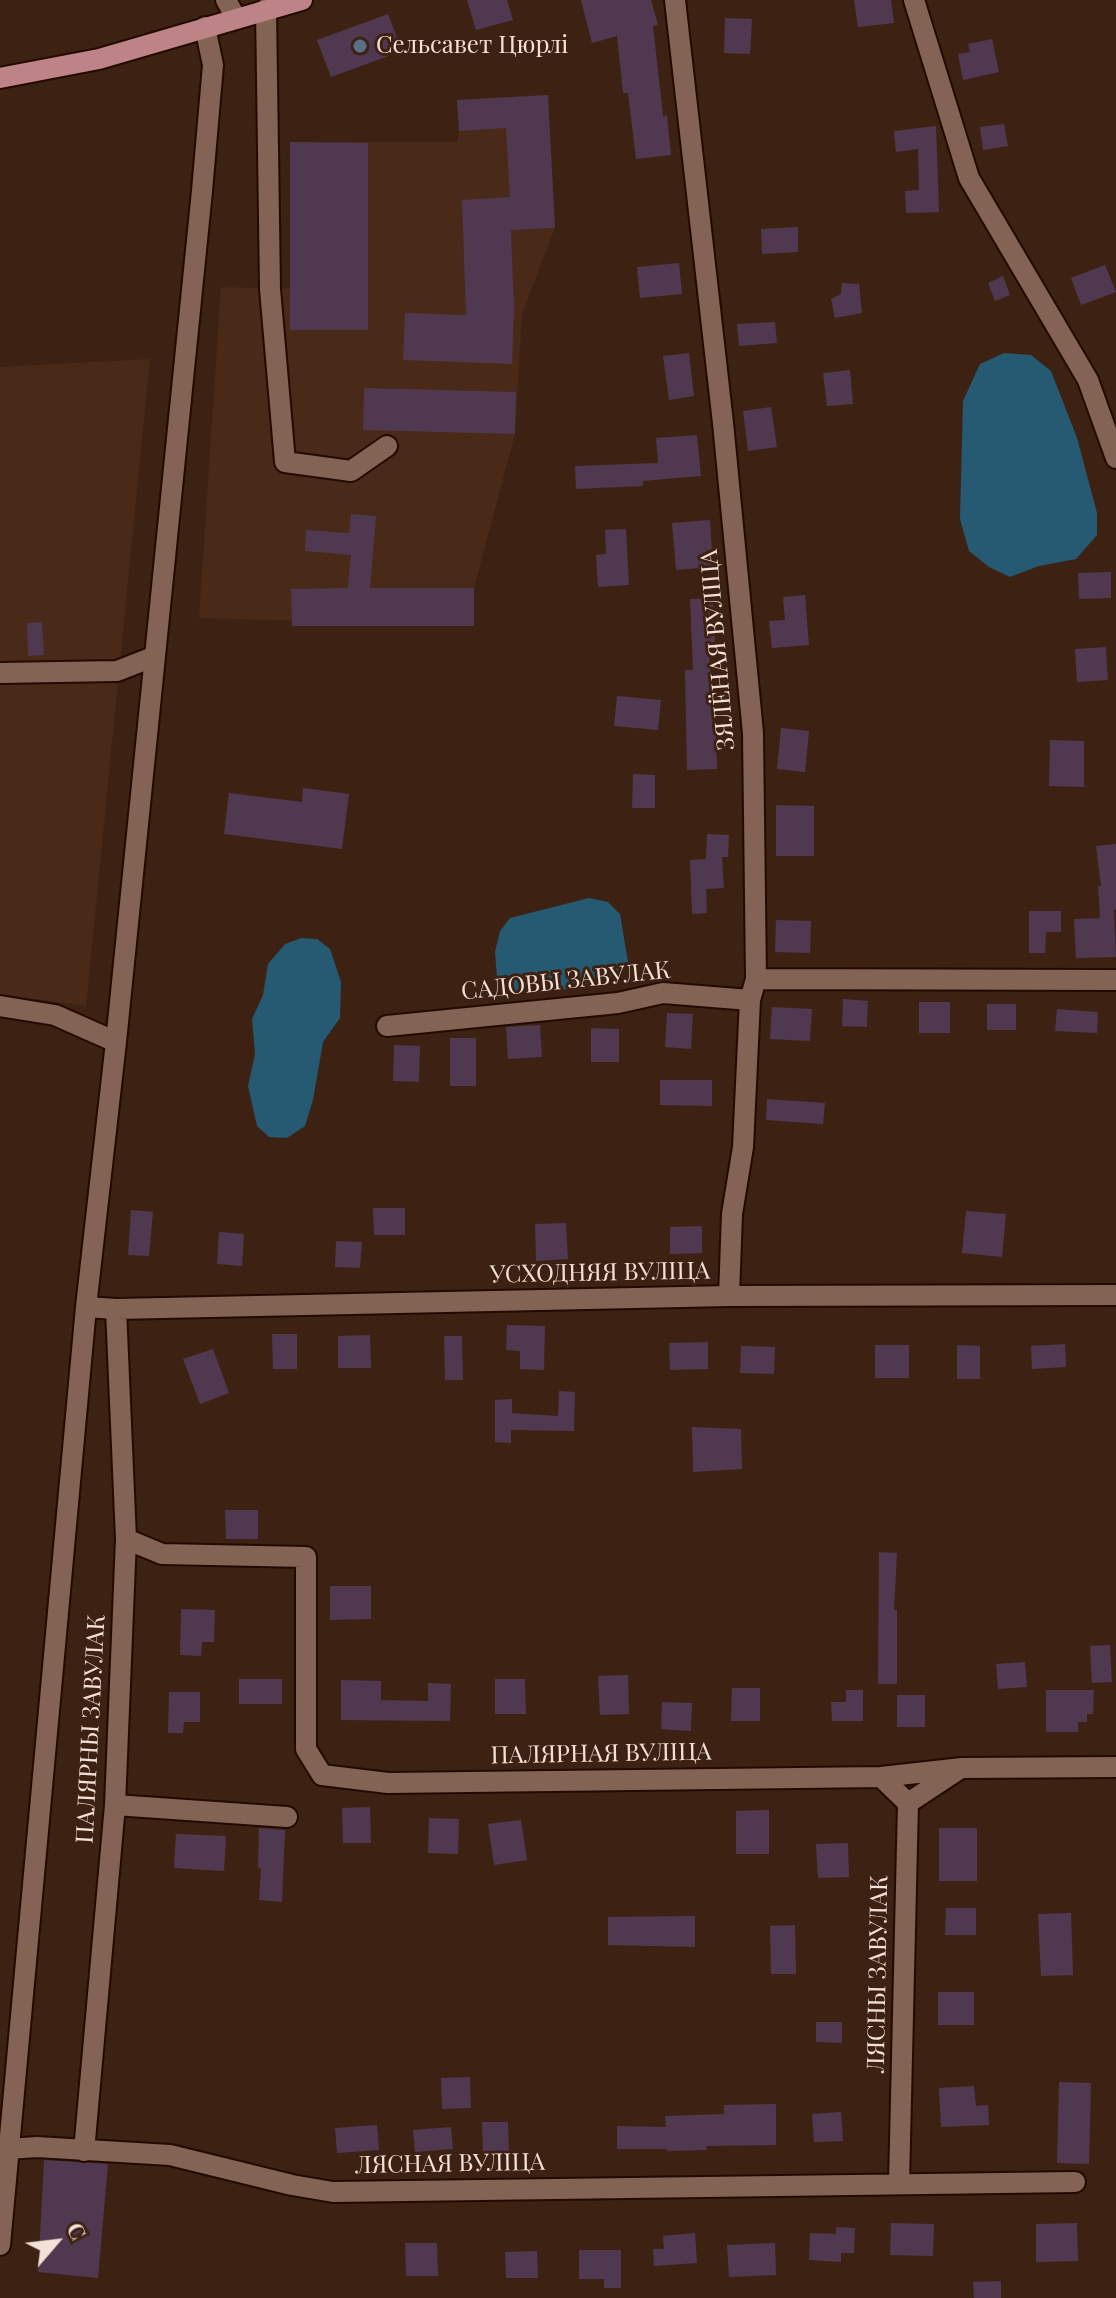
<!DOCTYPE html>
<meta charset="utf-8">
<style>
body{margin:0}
#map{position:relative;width:1116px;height:2298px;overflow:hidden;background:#3d2214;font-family:"Playfair Display",serif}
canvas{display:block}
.north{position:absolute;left:16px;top:2202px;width:80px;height:80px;-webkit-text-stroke:6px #3d2214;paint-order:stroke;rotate:62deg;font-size:22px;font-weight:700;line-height:32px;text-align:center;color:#f3e0d7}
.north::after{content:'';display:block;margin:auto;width:28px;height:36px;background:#f3e0d7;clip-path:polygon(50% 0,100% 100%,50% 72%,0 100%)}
</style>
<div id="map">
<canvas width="1116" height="2298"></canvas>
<div class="north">С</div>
</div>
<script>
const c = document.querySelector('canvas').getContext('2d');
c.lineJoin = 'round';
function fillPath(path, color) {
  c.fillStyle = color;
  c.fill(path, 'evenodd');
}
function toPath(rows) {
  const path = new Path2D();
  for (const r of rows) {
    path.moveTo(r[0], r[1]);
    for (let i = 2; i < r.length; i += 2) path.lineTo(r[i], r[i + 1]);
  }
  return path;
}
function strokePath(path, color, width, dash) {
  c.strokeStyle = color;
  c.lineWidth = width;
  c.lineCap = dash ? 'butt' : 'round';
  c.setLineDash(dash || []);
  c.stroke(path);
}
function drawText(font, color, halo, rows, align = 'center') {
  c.font = font + ' "Playfair Display",serif';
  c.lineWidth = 6;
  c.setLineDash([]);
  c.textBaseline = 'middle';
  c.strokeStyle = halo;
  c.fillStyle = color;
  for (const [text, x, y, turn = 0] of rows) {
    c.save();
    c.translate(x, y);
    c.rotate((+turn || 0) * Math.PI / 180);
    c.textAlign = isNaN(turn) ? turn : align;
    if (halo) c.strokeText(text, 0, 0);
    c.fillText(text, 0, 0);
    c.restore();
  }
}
const built = toPath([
 [548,95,555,228,522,314,515,434,474,588,474,626,199,618,221,287,290,289,290,142,457,142,459,131,457,100],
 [150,359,86,1006,0,994,0,367]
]);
const water = toPath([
 [1004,353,1031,355,1051,371,1077,438,1097,513,1097,535,1076,559,1039,566,1010,577,989,567,969,551,960,519,963,401,980,364],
 [589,898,608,902,620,914,628,962,622,974,573,988,530,995,512,991,497,977,495,952,500,931,510,918],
 [301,938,317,939,330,949,341,982,340,1018,323,1042,313,1100,305,1126,287,1138,269,1137,257,1126,248,1086,255,1054,252,1019,263,995,268,964,285,944]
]);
const building = toPath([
 [467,0,507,0,513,20,476,30],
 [581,0,651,0,658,25,653,26,663,116,667,116,671,155,636,159,628,93,623,93,617,36,592,43],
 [854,0,891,0,894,23,858,27],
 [388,14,402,51,331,77,317,40],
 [725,18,752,19,750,54,724,53],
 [992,39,999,72,963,80,958,54,970,52,968,44],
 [548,95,555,228,511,230,514,307,512,364,403,360,405,313,466,315,462,200,510,197,506,128,459,131,457,100],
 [1004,124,1008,146,983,150,980,127],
 [936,126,939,212,906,213,905,191,919,190,918,149,896,152,894,131],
 [290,142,368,143,368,330,290,330],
 [798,227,798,252,762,254,761,229],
 [679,263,682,294,640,298,637,267],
 [1105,265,1116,292,1081,305,1071,278],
 [1003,276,1010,295,995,301,988,283],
 [842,283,859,284,862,313,835,318,831,299,841,294],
 [775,322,777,343,739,346,737,324],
 [689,353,694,396,669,400,663,356],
 [850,370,853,404,827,406,823,373],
 [364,388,516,392,515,434,363,430],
 [771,407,777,447,748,451,743,411],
 [697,435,701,476,643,481,643,486,576,489,575,466,658,463,656,438],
 [351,514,376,516,370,588,474,588,474,626,292,626,291,589,348,588,351,555,305,551,306,530,349,533],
 [710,520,713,567,676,570,672,523],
 [626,529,629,585,598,587,596,555,606,554,605,530],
 [1111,572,1111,598,1079,599,1078,573],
 [805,595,809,645,772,648,769,621,785,620,783,597],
 [713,598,715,643,708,643,716,731,717,769,687,770,685,670,693,670,690,599],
 [42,622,44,655,28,656,27,623],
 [1106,647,1108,680,1077,682,1075,649],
 [617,696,661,700,658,730,614,726],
 [781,728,809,731,805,772,777,769],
 [1050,740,1084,741,1084,787,1049,786],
 [633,774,655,775,655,808,632,808],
 [303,788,349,794,342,849,224,834,229,793,302,802],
 [776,805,814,806,814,856,776,856],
 [707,834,729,835,728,857,722,857,724,888,706,889,707,913,692,914,690,860,706,859],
 [1116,844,1116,910,1114,910,1116,957,1076,958,1074,919,1100,918,1098,886,1101,886,1096,846],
 [1029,911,1061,911,1061,932,1046,932,1045,953,1029,953],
 [776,920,811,921,810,953,775,952],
 [843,999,868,1001,867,1027,842,1026],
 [919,1002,950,1002,950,1033,919,1033],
 [987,1004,1016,1004,1016,1030,987,1030],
 [772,1007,812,1009,810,1041,770,1039],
 [1057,1009,1098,1012,1097,1033,1055,1031],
 [667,1013,693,1014,691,1049,665,1047],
 [540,1025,542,1057,508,1059,506,1027],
 [591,1028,619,1029,619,1062,591,1062],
 [450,1038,476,1038,476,1086,450,1086],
 [394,1045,420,1046,419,1082,393,1081],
 [660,1080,712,1080,712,1106,660,1105],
 [767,1099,825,1103,823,1124,766,1120],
 [373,1208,405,1208,405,1235,374,1235],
 [131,1210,153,1212,149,1256,128,1255],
 [966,1211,1006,1214,1002,1257,962,1253],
 [566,1223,568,1259,536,1261,535,1224],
 [702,1226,702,1253,670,1254,670,1227],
 [219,1232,244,1234,242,1266,217,1264],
 [336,1241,362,1242,360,1268,335,1267],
 [507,1325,545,1326,544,1370,520,1369,520,1351,506,1350],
 [272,1334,297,1334,297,1369,273,1369],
 [370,1335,371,1368,338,1368,338,1336],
 [444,1336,462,1336,463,1380,445,1380],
 [708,1342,708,1369,670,1370,669,1343],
 [1065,1344,1066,1367,1032,1369,1031,1346],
 [875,1345,909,1345,909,1378,875,1378],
 [957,1345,980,1346,980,1379,957,1379],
 [741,1346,775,1347,774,1374,740,1373],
 [213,1349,229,1393,200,1404,183,1359],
 [559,1391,575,1392,574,1431,511,1430,511,1443,495,1442,495,1400,512,1399,512,1413,558,1416],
 [692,1427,741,1429,742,1469,693,1472],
 [225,1510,258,1510,258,1539,226,1539],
 [879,1552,897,1553,894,1610,897,1610,897,1684,878,1684],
 [330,1586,371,1586,371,1619,330,1620],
 [181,1609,215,1610,214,1642,202,1642,201,1656,180,1655],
 [1110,1645,1112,1682,1092,1683,1090,1646],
 [1025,1662,1027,1687,998,1689,996,1664],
 [628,1675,629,1714,600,1715,598,1676],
 [239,1679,282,1679,282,1704,239,1704],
 [495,1679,525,1679,526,1714,495,1714],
 [341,1680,381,1681,381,1700,428,1701,428,1683,451,1684,450,1721,341,1720],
 [732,1688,760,1688,760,1721,731,1721],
 [846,1690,863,1690,863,1721,832,1721,831,1702,846,1702],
 [1046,1690,1094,1690,1093,1714,1087,1714,1087,1722,1078,1722,1078,1732,1046,1732],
 [169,1692,200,1692,200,1722,184,1722,183,1733,168,1733],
 [897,1695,925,1695,925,1727,897,1727],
 [662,1702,692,1703,691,1731,661,1729],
 [370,1807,371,1843,343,1843,342,1808],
 [769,1810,769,1854,736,1854,736,1811],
 [429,1818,459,1819,458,1854,428,1853],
 [521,1820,527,1860,494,1865,488,1824],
 [259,1828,285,1830,282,1902,259,1900,261,1868,258,1868],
 [939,1828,977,1828,977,1881,939,1881],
 [176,1834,226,1836,224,1871,174,1868],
 [848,1843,849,1877,818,1878,816,1844],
 [946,1908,976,1908,976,1935,945,1935],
 [1071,1913,1073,1975,1041,1976,1038,1914],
 [695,1916,695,1947,608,1945,608,1917],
 [795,1925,796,1974,771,1974,770,1926],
 [938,1992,974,1992,974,2025,938,2025],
 [816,2022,842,2022,842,2043,816,2042],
 [470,2077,471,2108,442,2109,441,2078],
 [1059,2082,1091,2083,1089,2164,1057,2163],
 [974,2086,976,2106,988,2105,989,2125,941,2127,939,2088],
 [776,2104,776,2145,706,2146,707,2150,667,2151,667,2149,617,2149,617,2126,666,2127,665,2116,724,2114,724,2105],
 [841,2112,843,2141,814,2142,812,2114],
 [482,2122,508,2122,509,2154,483,2154],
 [377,2125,379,2150,337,2153,335,2128],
 [451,2127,453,2149,415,2152,413,2130],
 [44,2160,108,2164,98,2278,38,2272],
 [891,2223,934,2224,933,2256,890,2255],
 [1077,2223,1078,2261,1036,2262,1036,2224],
 [836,2227,855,2228,854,2253,841,2253,841,2262,809,2260,810,2233,836,2234],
 [695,2233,697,2263,654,2266,653,2249,664,2249,663,2236],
 [405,2243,437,2243,438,2276,406,2276],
 [775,2243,776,2275,729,2277,727,2245],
 [579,2250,621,2250,621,2288,604,2288,604,2279,579,2279],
 [537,2251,538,2278,506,2278,505,2252],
 [1001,2281,1001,2298,974,2298,973,2282]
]);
const minor = toPath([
 [226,0,236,18],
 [675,0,723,423,753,733,756,979,750,1000,743,1147,732,1214,729,1296],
 [914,0,969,178,1088,380,1116,458],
 [266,9,270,289,285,462,351,471,387,446],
 [0,673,117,671,153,657],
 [756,979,1116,980],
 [0,1006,55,1015,116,1042],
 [387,1026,618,1003,663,993,750,1000],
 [86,1307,116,1309,729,1296,1116,1295],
 [126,1539,162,1554,306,1557,306,1749,322,1775,388,1783,881,1777,962,1768,1116,1767],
 [881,1777,908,1803,899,2183],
 [908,1803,958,1770],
 [115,1805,287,1817],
 [8,2149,37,2147,170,2155,292,2185,333,2192,1075,2182],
 [84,2151,115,1805,126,1539,116,1309],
 [0,2245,86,1307,116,1042,202,191,213,65,205,27]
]);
const major = toPath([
 [0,78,99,59,302,0]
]);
const markers = [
 [360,46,8,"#5c6f8a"]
];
const poiNames = [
 ["Сельсавет Цюрлі",376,46]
];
const streetNames = [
 ["ЗЯЛЁНАЯ ВУЛІЦА",718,650,-95],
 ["САДОВЫ ЗАВУЛАК",566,981,-6],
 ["УСХОДНЯЯ ВУЛІЦА",600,1273,-1],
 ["ПАЛЯРНЫ ЗАВУЛАК",91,1729,-87],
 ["ПАЛЯРНАЯ ВУЛІЦА",601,1754,-1],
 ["ЛЯСНЫ ЗАВУЛАК",878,1974,-89],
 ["ЛЯСНАЯ ВУЛІЦА",450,2164,-1]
];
fillPath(built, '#492917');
fillPath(water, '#265a72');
fillPath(building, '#503950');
strokePath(minor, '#230a00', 24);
strokePath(major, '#230a00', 24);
strokePath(minor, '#836353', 20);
strokePath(major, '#be8386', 20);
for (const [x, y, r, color] of markers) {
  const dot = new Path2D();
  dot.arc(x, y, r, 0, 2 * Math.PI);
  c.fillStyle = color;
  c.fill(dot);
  strokePath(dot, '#3d2214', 3);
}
drawText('24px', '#f3e0d7', '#3d2214', poiNames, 'left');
drawText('24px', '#f3e0d7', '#3d2214', streetNames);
</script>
